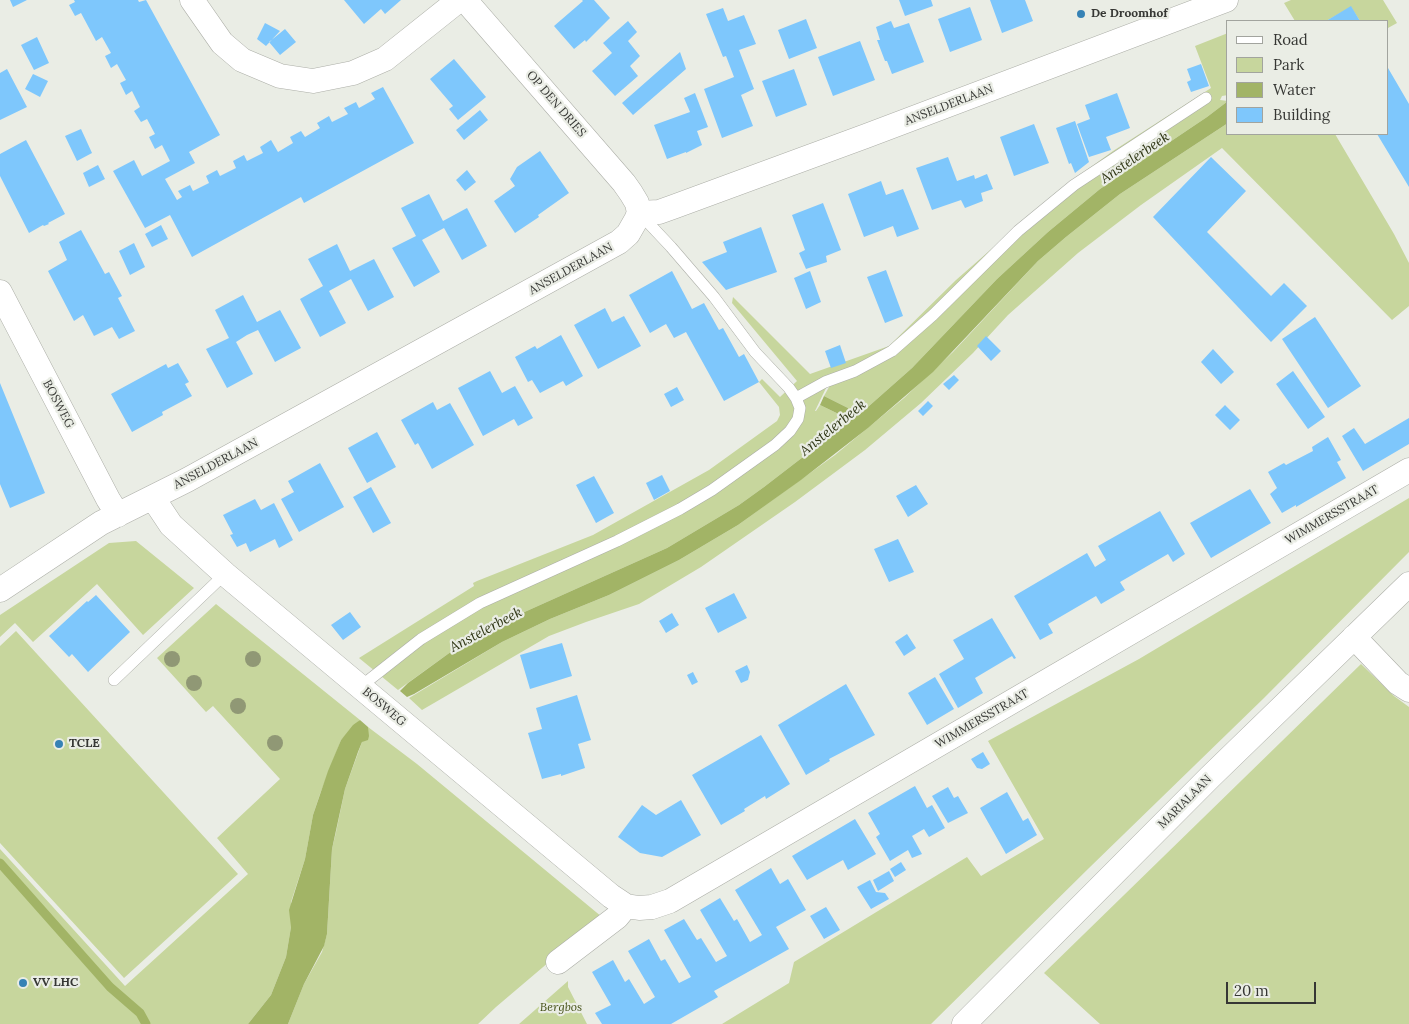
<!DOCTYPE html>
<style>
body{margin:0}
#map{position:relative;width:1409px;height:1024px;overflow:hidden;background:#eaede5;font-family:Lora,serif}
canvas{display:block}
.legend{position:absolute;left:1226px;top:20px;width:162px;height:115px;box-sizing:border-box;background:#eaede5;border:1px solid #a2a49e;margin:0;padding:6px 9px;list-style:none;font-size:15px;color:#363734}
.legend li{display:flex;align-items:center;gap:10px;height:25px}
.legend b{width:25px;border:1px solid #a2a49e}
.scale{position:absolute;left:1226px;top:982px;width:90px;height:22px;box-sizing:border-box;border:2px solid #363734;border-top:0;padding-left:6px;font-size:15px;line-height:18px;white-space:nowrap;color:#363734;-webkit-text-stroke:4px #eaede5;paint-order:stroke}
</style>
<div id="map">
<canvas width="1409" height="1024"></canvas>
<ul class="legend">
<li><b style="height:6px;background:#fff"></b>Road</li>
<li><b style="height:14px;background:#c7d69d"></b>Park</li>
<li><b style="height:14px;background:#a2b466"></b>Water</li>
<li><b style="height:14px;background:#7ec7fc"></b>Building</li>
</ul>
<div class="scale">20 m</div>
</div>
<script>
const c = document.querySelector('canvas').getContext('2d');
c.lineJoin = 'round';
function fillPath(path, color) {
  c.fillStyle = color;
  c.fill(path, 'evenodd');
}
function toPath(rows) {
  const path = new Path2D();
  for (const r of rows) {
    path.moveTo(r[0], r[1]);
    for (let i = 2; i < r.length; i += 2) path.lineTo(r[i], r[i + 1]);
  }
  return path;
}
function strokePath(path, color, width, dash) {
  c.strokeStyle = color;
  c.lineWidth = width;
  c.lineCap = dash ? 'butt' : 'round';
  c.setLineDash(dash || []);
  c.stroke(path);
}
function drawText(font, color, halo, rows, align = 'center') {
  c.font = font + ' Lora,serif';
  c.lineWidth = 4.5;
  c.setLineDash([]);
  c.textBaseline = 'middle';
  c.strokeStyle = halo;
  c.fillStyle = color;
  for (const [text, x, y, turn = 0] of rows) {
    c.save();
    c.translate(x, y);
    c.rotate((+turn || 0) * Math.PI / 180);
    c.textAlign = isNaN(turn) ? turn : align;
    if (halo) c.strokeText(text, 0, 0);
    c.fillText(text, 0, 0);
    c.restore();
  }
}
const green = toPath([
 [1291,0,1383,0,1397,23,1388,28,1388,21,1360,21,1351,7,1326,21,1295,21,1284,3],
 [1228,33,1228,95,1222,96,1220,100,1228,101,1207,117,1100,189,1048,232,997,279,912,368,860,414,824,396,829,387,827,386,815,411,816,411,820,405,851,420,764,487,739,505,667,548,500,623,452,651,398,690,359,658,474,586,473,583,477,581,593,535,709,470,777,421,780,415,779,407,759,382,762,379,780,397,797,381,732,303,733,297,810,374,889,346,956,280,1059,190,1113,151,1211,88,1195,46],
 [1228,123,1228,134,1335,134,1394,234,1409,263,1409,306,1392,320,1222,148,1141,205,1078,253,1008,315,973,353,921,403,865,450,795,502,701,567,639,604,586,622,549,636,422,710,409,698,502,642,550,619,609,595,679,560,738,525,835,455,904,398,953,352,1038,261,1066,237,1120,194],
 [1409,498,1409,552,1264,698,1089,868,931,1024,722,1024,789,983,794,962,967,857,981,876,1044,839,988,741,1139,659],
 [136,541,194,588,143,635,97,584,33,642,15,623,0,637,0,615,109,543],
 [216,604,360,720,341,740,320,794,313,815,305,859,291,902,291,927,286,957,271,995,248,1024,0,1024,0,849,125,986,248,874,217,838,280,779,213,706,206,712,157,658],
 [16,631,238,874,124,978,0,843,0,646],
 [1361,664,1394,696,1409,707,1409,1024,1100,1024,1044,973],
 [368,727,417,764,602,917,496,1007,478,1024,288,1024,304,984,322,952,327,934,332,849,336,832,345,789,362,742,367,733],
 [568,981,568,987,587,1024,519,1024]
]);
const water = toPath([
 [1228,101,1228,123,1120,194,1066,237,1038,261,933,372,868,428,801,480,738,525,679,560,609,595,550,619,502,642,414,694,407,697,400,691,408,683,452,651,500,623,667,548,739,505,764,487,851,420,820,405,824,396,860,414,912,368,997,279,1048,232,1100,189,1207,117],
 [360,720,368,727,369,736,368,740,362,742,358,752,345,789,340,812,332,849,327,934,324,946,304,984,288,1024,248,1024,271,995,286,957,291,927,289,910,305,859,313,815,328,771,341,740,353,725]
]);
const stream = toPath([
 [0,863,110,987,140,1013,146,1024]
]);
const building = toPath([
 [10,0,27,0,13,7],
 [74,0,138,0,139,2,146,0,220,135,189,152,195,163,165,179,177,200,182,197,178,191,190,185,193,191,209,183,206,176,217,170,220,176,236,168,233,161,244,155,247,161,263,153,260,147,271,140,278,152,293,143,290,137,301,131,305,137,320,128,317,123,329,116,332,122,348,114,344,108,356,102,359,108,375,99,371,93,383,87,414,143,304,203,301,197,192,257,170,215,145,228,113,171,134,160,142,176,170,161,162,145,155,149,149,137,155,134,147,119,141,122,134,111,140,107,132,91,126,95,120,83,126,80,117,64,111,68,105,56,111,53,102,37,96,41,81,13,75,16,69,5,75,2],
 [344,0,401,0,385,14,381,9,364,24],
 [582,0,594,0,610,18,586,42,585,40,574,49,554,26,583,1],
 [899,0,931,0,933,6,905,16],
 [990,0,1025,0,1033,21,1002,33],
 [1351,6,1360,21,1326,21],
 [970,7,982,40,950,52,938,19],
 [723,8,728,21,744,15,756,44,739,50,754,89,741,95,753,126,722,138,704,89,734,77,726,56,723,57,706,14],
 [806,19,817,48,789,59,778,30],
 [628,21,637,32,628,41,640,56,630,66,638,76,615,96,592,71,612,53,603,43],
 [891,21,894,28,909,23,924,62,892,74,887,61,885,61,877,40,880,40,876,27],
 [265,23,280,31,266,46,257,39],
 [285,29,296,42,280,55,269,42],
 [37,37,49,63,34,70,21,45],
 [860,41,875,80,833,96,818,57],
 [680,52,686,69,633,115,622,103],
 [454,59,486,97,458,120,449,109,453,106,430,79],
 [1201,64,1209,86,1191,92,1187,82,1191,80,1187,69],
 [1388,68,1409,104,1409,187,1377,134,1388,134],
 [7,69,27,107,0,120,0,73],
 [794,69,807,105,776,117,762,81],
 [33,74,48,81,40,97,25,89],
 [695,93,708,127,697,131,702,145,686,153,686,152,667,159,654,125,690,112,684,98],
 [1117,93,1130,128,1106,137,1111,150,1089,157,1077,124,1090,119,1085,105],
 [480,110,488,120,464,140,456,130],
 [1075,121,1089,162,1075,173,1071,163,1069,164,1056,128],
 [1034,124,1049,163,1014,176,1000,137],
 [81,129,92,153,77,161,65,136],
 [26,140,65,214,48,223,49,224,44,226,43,225,29,233,0,176,0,154],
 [540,151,569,193,538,215,539,217,515,233,494,201,515,186,510,179,517,167],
 [948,157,957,181,974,175,975,179,987,174,993,189,981,193,983,201,965,208,961,200,932,210,916,168],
 [1211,157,1246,191,1207,232,1271,296,1284,283,1307,306,1271,342,1153,217],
 [98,165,105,179,89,187,83,173],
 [467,170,476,182,465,191,456,180],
 [881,181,886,195,903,189,919,229,897,237,893,226,864,237,848,194],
 [429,194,443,221,467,208,487,246,462,260,444,228,422,240,440,272,414,287,392,248,416,236,401,208],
 [823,203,841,250,826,256,827,262,806,269,799,253,805,250,792,215],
 [161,225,168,239,152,247,145,234],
 [761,227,777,272,726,290,702,262,727,252,723,242],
 [81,230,105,274,109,272,122,296,118,298,135,331,119,339,112,327,94,336,83,315,74,321,48,271,67,260,59,242],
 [134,243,145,267,130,275,119,251],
 [337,244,350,271,374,259,394,297,368,311,351,279,329,291,346,323,320,337,300,299,323,286,308,259],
 [886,270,903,316,885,323,867,277],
 [672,271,692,309,704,303,719,330,723,328,739,357,744,354,759,382,724,401,686,332,674,338,666,324,650,333,629,295],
 [810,271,821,302,806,309,794,278],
 [243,295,257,322,280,310,301,348,275,362,258,330,247,335,236,342,253,374,227,388,206,349,229,338,215,310],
 [605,308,612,322,624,316,641,346,598,369,574,325],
 [1315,317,1361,386,1328,408,1282,339],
 [561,335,583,376,566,386,563,381,540,393,532,380,528,382,515,357,535,346,537,349],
 [986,336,1001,351,991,361,977,346],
 [840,345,846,363,831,368,825,351],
 [1213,349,1234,372,1221,384,1201,362],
 [178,363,189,382,185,384,192,396,162,412,163,415,132,432,111,394,166,364,168,368],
 [490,371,502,393,515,386,533,418,518,426,514,419,483,436,458,388],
 [1293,371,1325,417,1308,429,1276,384],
 [954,375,959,380,949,390,943,384],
 [0,383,45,493,10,508,0,484],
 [677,387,684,400,671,407,664,394],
 [928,401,933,406,923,416,918,411],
 [433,402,437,410,450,403,474,445,432,469,418,443,415,445,401,420],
 [1225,405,1240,420,1230,430,1215,415],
 [1409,418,1409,444,1363,471,1342,436,1354,428,1365,444],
 [377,432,396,467,367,483,348,448],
 [1328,437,1341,460,1337,462,1346,478,1296,507,1296,505,1282,513,1270,494,1277,488,1268,472,1284,463,1286,465,1313,451,1312,447],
 [320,463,344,507,299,532,281,499,294,492,288,481],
 [662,475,670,491,654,500,646,483],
 [594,476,614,513,596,523,576,485],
 [916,485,928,504,908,517,896,496],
 [371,487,391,523,373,533,353,497],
 [1250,489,1271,523,1211,558,1190,523],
 [255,499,261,510,274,503,293,540,279,548,275,539,250,552,246,543,237,547,230,535,233,534,223,515],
 [1160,511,1185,554,1173,562,1168,554,1120,582,1125,590,1101,604,1096,596,1048,624,1053,633,1040,640,1014,596,1087,553,1095,567,1106,560,1098,546],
 [898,539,914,572,889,582,874,549],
 [734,593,747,618,718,633,705,608],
 [96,595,130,632,88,672,72,654,69,657,49,636,87,601,88,602],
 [350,612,361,627,343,640,331,625],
 [672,613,679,625,666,633,659,621],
 [992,618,1016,658,1014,659,1012,656,975,678,983,693,958,708,939,674,964,659,953,640],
 [907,634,916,648,904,656,895,642],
 [562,643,572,676,530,689,520,655],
 [747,665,750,672,748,680,741,683,735,671],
 [693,672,698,682,692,685,687,675],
 [935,677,954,709,927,725,908,693],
 [846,684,875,735,829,759,830,761,806,775,778,725],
 [577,695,591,740,578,744,585,768,561,776,561,774,542,779,528,733,542,729,536,708],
 [761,735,790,784,766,799,765,796,744,809,745,811,721,825,692,775],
 [983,752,990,764,982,769,977,768,971,759],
 [915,786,927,808,932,805,945,828,929,837,924,829,912,836,922,854,912,858,908,850,890,861,876,837,880,834,868,813],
 [948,787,954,798,958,796,968,813,948,823,932,796],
 [1007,792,1023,821,1028,818,1037,835,1006,854,980,808],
 [681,800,701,835,662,857,640,853,618,837,642,805,656,815],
 [855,819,876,854,848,870,843,860,807,880,792,856],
 [901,862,906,870,895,877,890,869],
 [771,868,780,884,788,879,806,910,776,927,789,949,714,991,718,997,671,1024,602,1024,595,1013,611,1005,592,972,613,960,625,982,629,979,644,1004,655,997,628,951,649,939,661,961,665,959,679,983,691,977,664,930,684,919,697,940,701,938,716,962,727,956,700,910,720,898,734,921,737,919,750,942,762,935,735,890],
 [889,871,894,881,878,891,873,880],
 [870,880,876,892,885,893,889,899,871,909,857,887],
 [826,907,840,930,824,939,810,916]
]);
const service = toPath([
 [796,398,825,382,855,371,892,351,933,315,1018,231,1074,185,1206,98],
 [114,680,225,574],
 [360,687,421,639,480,603,617,541,680,509,712,490,775,445,790,431,798,419,800,408,796,398,789,388,755,352,714,297,671,247,640,214]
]);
const minor = toPath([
 [192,0,222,43,242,60,280,76,313,81,353,73,385,59,459,0],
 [639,213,659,212,673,207,866,136,1226,0],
 [0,292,108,499,118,515],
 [153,498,171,525,225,574,611,896,626,906,639,908,652,907,670,901,1409,470],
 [0,590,101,523,187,480,619,242,628,234,636,220,639,213,637,203,631,193,624,183,465,0],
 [1354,637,1398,683,1409,690],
 [558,962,617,917,626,906],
 [964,1024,1210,777,1409,584]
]);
const trees = [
 [172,659],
 [253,659],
 [194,683],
 [238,706],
 [275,743]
];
const markers = [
 [1081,14,5,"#3682b5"],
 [59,744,5,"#3682b5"],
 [23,983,5,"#3682b5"]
];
const poiNames = [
 ["De Droomhof",1091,14],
 ["TCLE",69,744],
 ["VV LHC",33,983]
];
const streetNames = [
 ["OP DEN DRIES",556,104,49],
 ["ANSELDERLAAN",949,105,-21],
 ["ANSELDERLAAN",571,269,-29],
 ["BOSWEG",58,404,62],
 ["ANSELDERLAAN",216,464,-28],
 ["WIMMERSSTRAAT",1332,515,-30],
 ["BOSWEG",384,707,40],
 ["WIMMERSSTRAAT",982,719,-30],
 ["MARIALAAN",1185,802,-45]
];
const parkNames = [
 ["Bergbos",561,1008]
];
const waterNames = [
 ["Anstelerbeek",1135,158,-34],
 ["Anstelerbeek",833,428,-39],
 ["Anstelerbeek",486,630,-28]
];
fillPath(green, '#c7d69d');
fillPath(water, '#a2b466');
strokePath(stream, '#a2b466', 9);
fillPath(building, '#7ec7fc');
strokePath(service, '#acaea7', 12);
strokePath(minor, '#acaea7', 25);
strokePath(service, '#fff', 11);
strokePath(minor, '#fff', 24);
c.fillStyle = '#909875';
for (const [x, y] of trees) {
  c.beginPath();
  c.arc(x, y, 8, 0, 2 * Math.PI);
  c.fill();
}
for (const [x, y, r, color] of markers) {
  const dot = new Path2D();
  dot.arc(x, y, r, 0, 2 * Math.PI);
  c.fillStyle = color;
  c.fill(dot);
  strokePath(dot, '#eaede5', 2);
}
drawText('bold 12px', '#363734', '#eaede5', poiNames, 'left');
drawText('12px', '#363734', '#eaede5', streetNames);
drawText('italic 12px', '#465219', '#eaede5', parkNames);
drawText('italic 14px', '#2f3614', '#eaede5', waterNames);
</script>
